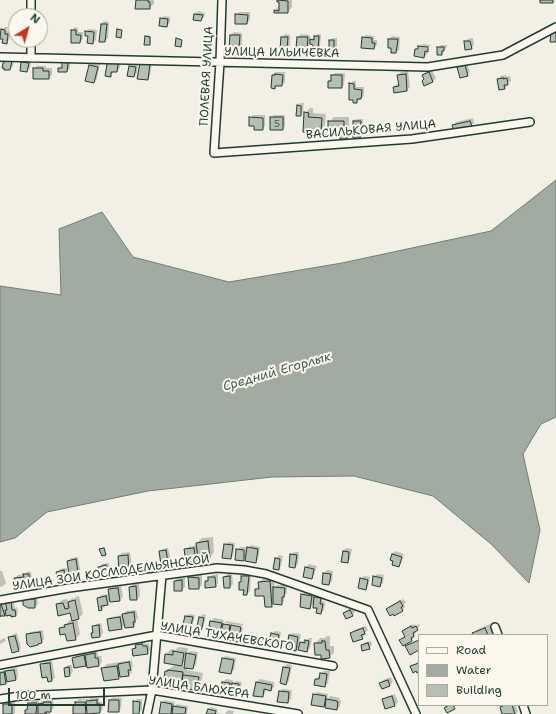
<!DOCTYPE html>
<meta charset="utf-8">
<style>
body{margin:0}
#map{position:relative;width:556px;height:714px;overflow:hidden;background:#f2f0e5;font-family:"Shantell Sans",sans-serif}
canvas{display:block}
.legend{position:absolute;left:418px;top:634px;width:130px;height:72px;box-sizing:border-box;background:#fbf7ec;border:1px solid #a3ada2;margin:0;padding:5px 7px;list-style:none;font-size:12px;color:#1f3d34}
.legend li{display:flex;align-items:center;gap:8px;height:20px}
.legend b{width:20px;border:1px solid #a3ada2}
.north{position:absolute;left:8px;top:8px;width:40px;height:40px;box-sizing:border-box;background:#fbf7ec;border:1px solid #a3ada2;border-radius:50%;rotate:37deg;font-size:11px;font-weight:700;line-height:16px;text-align:center;color:#1f3d34}
.north::after{content:'';display:block;margin:auto;width:14px;height:18px;background:#c8321e;clip-path:polygon(50% 0,100% 100%,50% 72%,0 100%)}
.scale{position:absolute;left:8px;top:688px;width:97px;height:18px;box-sizing:border-box;border:2px solid #1f3d34;border-top:0;padding-left:5px;font-size:12px;line-height:14px;white-space:nowrap;color:#1f3d34;-webkit-text-stroke:3px #fbf7ec;paint-order:stroke}
</style>
<div id="map">
<canvas width="556" height="714"></canvas>
<ul class="legend">
<li><b style="height:5px;background:#fbf7ec"></b>Road</li>
<li><b style="height:11px;background:#a2aba1"></b>Water</li>
<li><b style="height:11px;background:#b7beb3"></b>Building</li>
</ul>
<div class="north">N</div>
<div class="scale">100 m</div>
</div>
<script>
const c = document.querySelector('canvas').getContext('2d');
c.lineJoin = 'round';
function fillPath(path, color) {
  c.fillStyle = color;
  c.fill(path, 'evenodd');
}
function toPath(rows) {
  const path = new Path2D();
  for (const r of rows) {
    path.moveTo(r[0], r[1]);
    for (let i = 2; i < r.length; i += 2) path.lineTo(r[i], r[i + 1]);
  }
  return path;
}
function strokePath(path, color, width, dash) {
  c.strokeStyle = color;
  c.lineWidth = width;
  c.lineCap = dash ? 'butt' : 'round';
  c.setLineDash(dash || []);
  c.stroke(path);
}
function drawText(font, color, halo, rows, align = 'center') {
  c.font = font + ' "Shantell Sans",sans-serif';
  c.lineWidth = 4;
  c.setLineDash([]);
  c.textBaseline = 'middle';
  c.strokeStyle = halo;
  c.fillStyle = color;
  for (const [text, x, y, turn = 0] of rows) {
    c.save();
    c.translate(x, y);
    c.rotate((+turn || 0) * Math.PI / 180);
    c.textAlign = isNaN(turn) ? turn : align;
    if (halo) c.strokeText(text, 0, 0);
    c.fillText(text, 0, 0);
    c.restore();
  }
}
const water = toPath([
 [556,180,556,417,541,424,523,454,540,530,529,583,491,544,433,496,354,476,272,477,148,491,47,512,15,538,0,542,0,286,61,295,59,229,102,212,133,257,229,282,342,263,491,231,556,180]
]);
const shadow = toPath([
 [137,0,154,0,154,4,149,8],
 [278,0,292,0,292,7,288,12,275,11,279,6,280,1,278,1],
 [198,11,205,13,204,17,201,20,195,14],
 [239,12,250,12,250,20,247,23,236,15],
 [164,16,170,17,170,23,167,26,161,19],
 [104,21,109,22,108,38,105,41,100,41,102,24],
 [5,27,8,27,7,31,11,32,9,40,6,43,4,38,2,30],
 [75,27,78,28,78,32,83,32,83,39,80,42,72,30],
 [89,29,97,30,96,40,93,43,86,32],
 [234,32,242,33,242,45,239,48,231,35],
 [285,34,290,35,290,45,287,48,282,37],
 [301,34,310,35,310,41,318,34,321,34,320,47,317,50,314,44,310,43,310,45,307,48,298,37],
 [147,35,151,36,151,43,149,44,146,37],
 [366,35,374,36,374,40,377,40,377,45,374,48,363,38],
 [392,36,400,37,399,50,396,52,392,52,392,47,389,39],
 [333,38,337,38,337,47,334,50,330,41],
 [473,38,474,45,471,48,465,42,468,39],
 [422,44,430,45,430,47,420,45,419,47,429,49,427,51,427,54,424,57,416,50],
 [441,45,447,45,447,47,444,50,444,51,441,54,438,48],
 [14,58,13,66,10,69,3,63,6,61],
 [25,60,31,61,30,68,27,71,22,62],
 [66,60,70,60,70,68,67,71,59,69,63,65,63,63],
 [143,60,152,62,150,76,147,79],
 [121,61,120,68,117,71,113,71,113,73,110,76,108,64,109,62],
 [93,62,100,64,97,79,94,82,90,65],
 [133,63,138,64,137,73,134,76,130,66],
 [467,63,470,72,467,75,458,68,461,65],
 [37,66,46,66,46,68,52,68,52,75,49,78,34,68],
 [432,70,436,78,433,81,425,85,425,79,423,75,426,72],
 [408,71,410,87,407,90,394,92,394,87,397,84,399,84,398,75,401,72],
 [276,72,285,72,285,82,282,85,277,85,275,88,273,75],
 [335,73,345,73,344,84,342,87,329,81,332,78,332,75],
 [506,75,506,77,510,76,511,81,507,84,507,86,504,89,498,79,501,76],
 [353,81,356,81,356,87,364,87,364,96,357,102,350,84],
 [300,103,304,103,303,112,300,115,298,106],
 [310,108,313,108,313,113,326,114,325,125,321,130,315,130,313,132,305,113],
 [253,115,265,115,265,126,262,129,250,118],
 [274,115,285,115,285,126,283,129,271,118],
 [334,117,349,117,349,128,351,128,351,134,347,138,341,134,329,122],
 [473,118,474,123,471,125,453,125,456,122],
 [357,119,363,119,363,134,360,137,354,137,354,121],
 [213,537,214,552,210,557,199,556,195,560,185,550,188,547,197,545,197,543,202,538],
 [228,542,235,543,233,555,230,558,225,545],
 [251,545,260,547,258,559,255,561,247,556,243,560,237,550,240,547,246,547,246,550],
 [168,548,171,560,168,562,160,552,163,549],
 [346,548,352,549,350,559,347,562,343,551],
 [395,551,404,554,401,563,398,566,392,554],
 [130,552,132,567,129,570,119,556,122,553],
 [294,552,299,552,298,564,295,567,291,555],
 [279,555,283,556,281,566,278,569,276,558],
 [78,557,81,575,78,578,73,572,68,561,71,558],
 [109,563,110,572,107,575,99,567,102,564],
 [309,564,317,566,314,575,312,578,304,576,306,567],
 [67,568,69,578,66,581,58,572,60,569],
 [327,570,333,571,332,581,329,584,324,573],
 [0,571,2,571,6,583,3,586,0,587],
 [27,572,31,572,32,578,28,581,28,584,26,587,15,578,18,575,25,574],
 [245,573,251,574,250,591,247,594,240,583,242,581,242,576],
 [192,574,196,574,196,575,202,575,202,585,199,588,190,588,189,577],
 [218,574,218,583,215,586,206,581,212,575],
 [227,574,232,574,233,584,230,587,224,577],
 [377,574,384,575,383,583,380,586,374,577],
 [364,576,370,577,368,586,366,589,361,579],
 [274,577,275,587,277,585,287,585,287,593,285,595,284,601,281,604,274,603,272,606,265,595,256,590,259,586,259,582,264,578],
 [178,578,185,578,185,587,182,590,175,581],
 [133,584,139,584,140,596,137,599,130,587],
 [121,585,123,597,120,600,110,601,107,604,104,604,105,606,102,609,98,598,101,595,110,594,109,590,112,587],
 [305,592,315,593,314,599,318,595,323,596,322,601,325,602,324,610,321,613,318,608,314,603,310,608,302,595],
 [37,596,38,604,35,607,24,605,27,597],
 [79,596,83,614,77,619,80,634,75,639,60,629,70,620,73,620,71,612,59,615,57,605,62,600,68,599,68,602,73,597,77,616,79,616,75,597],
 [13,598,15,608,17,607,18,613,15,616,6,613,4,615,0,616,0,604,4,602,6,609,7,608,6,602],
 [403,599,406,602,404,604,405,607,402,610,387,609,390,606],
 [353,608,355,612,352,615,344,613,347,610],
 [136,610,138,618,136,620,136,623,134,626,125,624,121,628,108,619,111,617,123,615,126,611],
 [189,614,195,615,193,625,190,628,186,616],
 [203,614,206,615,203,628,200,631,200,617],
 [214,618,224,620,223,624,224,623,224,625,243,628,241,638,238,641,230,637,221,635,222,632,219,635,212,626,211,621],
 [226,621,243,624,243,626,225,623],
 [101,623,103,633,100,636,92,633,94,631,94,627,96,624],
 [414,624,415,626,419,624,420,626,416,630,417,632,414,635,415,637,412,640,403,645,401,640,406,636,406,629],
 [490,624,493,633,491,635,474,635,474,634,478,629],
 [366,626,368,630,364,634,365,635,362,638,351,633,354,630],
 [43,630,44,639,38,645,27,635,30,632],
 [275,631,281,632,279,643,276,646,272,634],
 [17,633,21,648,18,650,9,638,12,635],
 [292,633,301,634,299,645,304,640,306,640,309,638,312,638,310,648,307,651,301,645,296,650,289,636],
 [327,636,330,636,330,646,334,646,334,653,329,657,322,654,316,643,320,638,325,638],
 [5,638,6,641,0,644,0,640],
 [145,641,145,644,149,643,150,650,147,653,133,649,139,642],
 [371,641,372,645,369,648,362,645,365,642],
 [179,647,188,648,187,654,190,651,198,652,196,665,193,668,187,667,187,670,203,673,201,684,196,688,188,686,169,684,167,686,166,671,176,664,165,662,166,654,171,649,175,650],
 [186,660,185,667,180,666],
 [97,651,98,656,101,656,102,662,99,665,88,667,87,663,86,665,73,658,76,655,87,653,87,655,89,653],
 [225,656,236,658,234,670,231,673,223,659],
 [52,660,55,678,52,680,48,681,48,676,41,665,44,662],
 [132,660,133,666,131,668,132,672,129,675,120,676,118,678,103,668,107,664],
 [287,664,292,665,289,681,286,684,281,683,284,667],
 [68,665,72,665,73,672,70,675,65,668],
 [17,667,18,677,16,679,8,681,6,683,0,684,0,671,7,670,7,671,9,669],
 [324,671,330,671,328,683,325,686,315,684,316,679,319,676,321,676,321,673],
 [391,677,393,682,390,685,382,688,381,683,383,680],
 [226,679,233,680,232,684,236,681,242,682,240,691,237,694,232,689,228,693,222,692,223,682],
 [260,679,274,682,274,687,271,690,266,689,265,693,262,696,257,682],
 [282,689,292,690,291,699,288,702,280,692],
 [317,692,328,694,327,700,330,696,340,698,339,700,341,700,340,706,337,709,327,703,324,706,314,695],
 [395,694,398,702,395,705,383,700,386,697],
 [113,697,122,698,121,708,119,711,110,700],
 [90,698,99,698,99,702,102,702,103,709,100,712,88,710,85,713,74,705,76,703,90,702,90,700,88,700],
 [79,699,88,699,88,700,78,701,76,702],
 [137,699,142,699,142,710,139,713,134,702],
 [48,700,53,700,54,708,50,711,50,714,45,714,45,713,39,713,39,714,26,714,26,710,29,707,29,704,32,701,39,701,39,704,42,701,47,701],
 [164,700,175,702,174,707,177,704,188,706,187,714,173,714,173,713,172,714,160,714,162,703],
 [7,701,15,701,15,713,14,714,4,714,4,704],
 [503,705,516,705,518,712,516,714,503,714,501,707],
 [211,707,218,709,217,713,221,714,207,714,208,710],
 [228,710,234,711,233,714,225,714]
]);
const building = toPath([
 [136,0,148,0,148,2,150,2,150,9,135,9,136,0],
 [277,0,288,1,288,13,274,13,274,10,279,11,279,2,277,2,277,0],
 [540,0,553,0,553,3,540,3,540,0],
 [194,14,203,15,201,21,193,20,194,14],
 [235,14,248,15,247,24,235,24,235,14],
 [160,18,168,19,167,27,159,26,160,18],
 [101,24,107,24,105,42,99,42,101,24],
 [1,29,5,30,5,34,8,34,7,44,2,43,3,39,0,39,1,29],
 [117,29,122,30,121,38,116,37,117,29],
 [71,30,76,30,76,35,81,35,80,43,71,43,71,30],
 [85,31,94,32,93,44,87,43,88,36,85,36,85,31],
 [551,32,556,32,556,42,550,42,551,32],
 [230,35,240,35,239,49,229,49,230,35],
 [145,36,150,37,150,45,144,45,145,36],
 [314,36,319,36,318,51,313,50,313,45,310,44,310,39,314,40,314,36],
 [281,37,288,37,287,49,280,49,281,37],
 [297,37,308,37,307,49,296,48,297,37],
 [362,37,372,38,372,43,375,43,374,49,361,48,362,37],
 [176,38,182,40,181,47,175,46,176,38],
 [388,39,398,39,396,53,391,53,391,48,388,48,388,39],
 [329,40,334,40,334,51,329,51,329,40],
 [464,41,470,41,472,49,465,50,464,41],
 [418,46,428,47,428,52,425,51,424,58,414,56,415,49,418,49,418,46],
 [437,47,444,47,444,51,442,51,442,55,437,55,437,47],
 [5,60,12,61,10,70,4,70,4,68,2,68,3,63,4,63,5,60],
 [108,61,113,61,113,63,118,64,117,72,111,72,111,77,105,76,107,64,108,64,108,61],
 [21,62,29,63,27,72,20,71,21,62],
 [62,62,68,63,67,72,58,72,58,68,62,68,62,62],
 [140,63,150,64,148,80,137,79,140,63],
 [89,65,98,67,94,83,85,81,89,65],
 [465,65,468,76,460,78,457,67,465,65],
 [129,66,136,67,134,77,127,76,129,66],
 [33,68,43,68,43,71,49,71,49,79,33,79,33,68],
 [429,72,433,82,424,86,422,81,424,79,422,75,429,72],
 [275,74,283,75,282,86,275,86,275,89,271,88,272,75,275,75,275,74],
 [406,74,407,91,394,93,393,87,399,86,397,75,406,74],
 [331,75,342,75,342,88,328,88,328,81,331,81,331,75],
 [503,78,503,79,507,78,508,85,504,85,505,89,499,90,497,79,503,78],
 [349,83,354,84,354,89,362,90,361,99,357,99,357,103,353,103,353,100,349,100,349,83],
 [297,105,301,106,301,116,296,116,297,105],
 [304,112,309,113,308,117,322,118,321,131,314,131,314,133,303,132,304,112],
 [249,117,263,118,263,130,254,130,254,126,249,126,249,117],
 [270,117,283,117,283,130,270,130,270,117],
 [328,121,344,121,344,133,347,133,347,139,340,139,340,135,328,135,328,121],
 [353,121,361,121,360,138,353,138,353,121],
 [470,121,472,126,454,131,452,125,470,121],
 [208,541,210,558,198,559,196,543,208,541],
 [224,544,233,545,231,559,222,558,224,544],
 [247,547,258,549,256,563,245,561,247,547],
 [104,548,106,555,102,556,99,549,104,548],
 [194,548,196,561,186,562,184,549,194,548],
 [236,549,244,550,244,561,235,560,236,549],
 [166,550,168,563,161,565,159,551,166,550],
 [343,551,349,552,348,563,341,562,343,551],
 [290,554,297,555,295,568,289,567,290,554],
 [392,554,402,557,399,567,392,565,393,561,390,560,392,554],
 [128,555,129,571,119,572,118,556,128,555],
 [275,558,280,559,279,570,273,569,275,558],
 [76,559,79,579,73,580,72,573,69,574,67,561,76,559],
 [106,565,108,576,99,577,98,567,106,565],
 [305,567,314,569,312,579,303,577,305,567],
 [64,570,66,582,59,584,56,572,64,570],
 [323,573,331,574,329,585,322,584,323,573],
 [23,574,29,574,29,581,25,582,26,588,15,589,14,578,24,577,23,574],
 [230,576,230,588,224,588,223,577,230,576],
 [241,576,249,576,247,595,243,595,244,590,239,590,239,582,241,582,241,576],
 [373,576,382,578,380,587,372,585,373,576],
 [188,577,199,578,199,589,189,589,188,577],
 [208,577,215,577,216,587,205,588,205,581,208,581,208,577],
 [360,578,368,580,366,590,358,588,360,578],
 [182,580,182,591,174,591,174,581,182,580],
 [270,581,272,607,265,607,264,596,255,596,255,589,259,589,258,582,270,581],
 [136,586,137,600,130,600,129,587,136,586],
 [273,587,285,588,284,597,282,597,282,605,273,604,273,587],
 [118,588,120,601,110,602,108,589,118,588],
 [301,594,312,596,310,609,300,607,301,594],
 [106,596,108,605,101,606,102,610,99,611,97,598,106,596],
 [314,597,321,598,320,604,323,604,321,614,316,613,317,608,313,608,314,597],
 [23,599,35,599,35,608,28,608,23,605,23,599],
 [75,600,79,619,72,621,70,613,58,616,56,604,63,603,65,609,69,608,68,602,75,600],
 [5,601,11,601,12,610,15,610,16,616,11,617,11,615,6,616,5,610,7,610,5,601],
 [400,601,403,606,401,607,403,611,394,616,393,614,390,616,386,609,400,601],
 [1,604,5,616,0,616,0,617,0,605,1,604],
 [350,610,353,616,346,619,343,613,350,610],
 [134,612,135,622,133,622,134,627,125,628,122,614,134,612],
 [185,616,193,617,190,629,182,628,185,616],
 [120,617,122,629,109,631,107,619,120,617],
 [199,617,204,618,201,632,196,631,199,617],
 [210,621,222,623,219,637,210,635,211,627,209,626,210,621],
 [73,623,76,640,67,641,65,634,60,635,59,628,65,627,64,625,73,623],
 [223,624,230,625,228,637,220,636,223,624],
 [99,625,100,637,92,638,91,633,93,633,92,626,99,625],
 [231,625,241,627,238,642,228,640,231,625],
 [411,626,412,628,416,626,418,630,413,633,414,636,411,638,412,641,403,646,399,640,405,637,402,631,411,626],
 [363,628,365,634,361,635,363,639,353,642,350,633,363,628],
 [485,628,488,635,473,635,472,633,485,628],
 [40,632,42,643,38,644,38,645,30,647,27,644,26,634,40,632],
 [271,633,279,635,276,647,268,645,271,633],
 [289,635,298,637,296,651,286,649,289,635],
 [15,636,19,651,12,653,8,637,15,636],
 [305,640,309,641,307,652,298,650,300,642,305,643,305,640],
 [419,640,419,650,410,655,405,646,419,640],
 [322,641,325,641,326,650,329,650,330,658,321,659,321,655,315,655,314,643,322,643,322,641],
 [368,643,370,649,362,651,361,645,368,643],
 [142,644,143,646,147,646,148,654,133,656,132,649,136,648,135,645,142,644],
 [173,651,184,653,182,666,164,663,165,654,173,655,173,651],
 [95,653,95,658,98,658,99,666,87,668,85,655,95,653],
 [186,653,196,655,193,669,184,668,186,653],
 [84,655,86,666,74,668,72,658,84,655],
 [222,658,234,660,231,674,219,672,222,658],
 [129,662,131,670,128,670,129,676,120,677,118,664,129,662],
 [50,663,52,681,48,682,47,677,42,678,40,664,50,663],
 [419,663,419,672,417,673,416,671,413,673,410,666,419,663],
 [117,666,119,679,104,681,101,668,117,666],
 [69,667,70,676,65,677,64,668,69,667],
 [283,667,290,668,286,685,280,683,283,667],
 [14,670,16,680,7,682,5,671,14,670],
 [168,670,183,672,181,687,168,685,167,687,163,686,165,671,168,671,168,670],
 [4,672,6,684,0,685,0,673,4,672],
 [320,673,327,674,325,687,314,685,315,679,319,679,320,673],
 [183,675,199,677,197,689,193,689,193,690,187,689,187,687,181,686,183,675],
 [388,680,390,686,382,689,379,683,388,680],
 [222,682,230,683,229,694,221,693,222,682],
 [256,682,272,685,271,691,264,689,263,697,253,696,256,682],
 [232,683,239,684,238,695,230,694,232,683],
 [279,691,289,692,288,703,277,702,279,691],
 [313,694,326,696,324,707,311,705,313,694],
 [392,696,395,706,385,709,382,699,392,696],
 [326,699,337,701,337,702,338,702,337,710,325,708,326,699],
 [97,700,97,704,100,704,100,713,87,714,86,701,97,700],
 [109,700,119,700,119,712,108,712,109,700],
 [133,701,140,702,139,714,133,714,133,701],
 [44,702,51,702,51,712,45,712,45,714,47,714,38,714,38,704,44,703,44,702],
 [75,702,85,702,86,714,73,714,73,705,75,705,75,702],
 [161,702,172,704,171,714,159,714,161,702],
 [28,703,37,703,36,714,25,714,25,710,27,710,28,703],
 [3,704,12,704,12,714,3,714,3,704],
 [449,705,453,705,455,709,447,713,444,708,449,705],
 [505,705,512,705,515,714,502,714,500,707,505,705],
 [173,706,186,708,185,714,172,714,173,706],
 [208,709,216,711,215,714,206,714,208,709]
]);
const street = toPath([
 [222,0,220,62,214,153,412,139,530,122],
 [31,16,31,0],
 [0,57,428,67,503,55,556,27],
 [31,58,31,40],
 [0,600,69,588,217,568,244,570,266,574,368,610,416,714],
 [495,627,498,635],
 [0,665,157,635,333,666],
 [0,699,20,696,152,690,298,714],
 [523,705,526,714],
 [147,714,152,690,162,575]
]);
const numberNames = [
 ["5",277,124]
];
const streetNames = [
 ["УЛИЦА ИЛЬИЧЕВКА",282,53,1],
 ["ПОЛЕВАЯ УЛИЦА",207,76,-87],
 ["ВАСИЛЬКОВАЯ УЛИЦА",371,130,-5],
 ["УЛИЦА ЗОИ КОСМОДЕМЬЯНСКОЙ",111,573,-8],
 ["УЛИЦА ТУХАЧЕВСКОГО",227,637,9],
 ["УЛИЦА БЛЮХЕРА",199,688,8]
];
const waterNames = [
 ["Средний Егорлык",277,372,-16]
];
fillPath(water, '#a2aba1');
strokePath(water, '#6e7f75', 1);
fillPath(shadow, '#0003');
fillPath(building, '#b7beb3');
strokePath(building, '#1f3d34', 1);
strokePath(street, '#1f3d34', 10);
strokePath(street, '#fbf7ec', 7);
drawText('10px', '#455d54', null, numberNames);
drawText('12px', '#1f3d34', '#fbf7ec', streetNames);
drawText('italic 13px', '#465e55', '#fbf7ec', waterNames);
</script>
